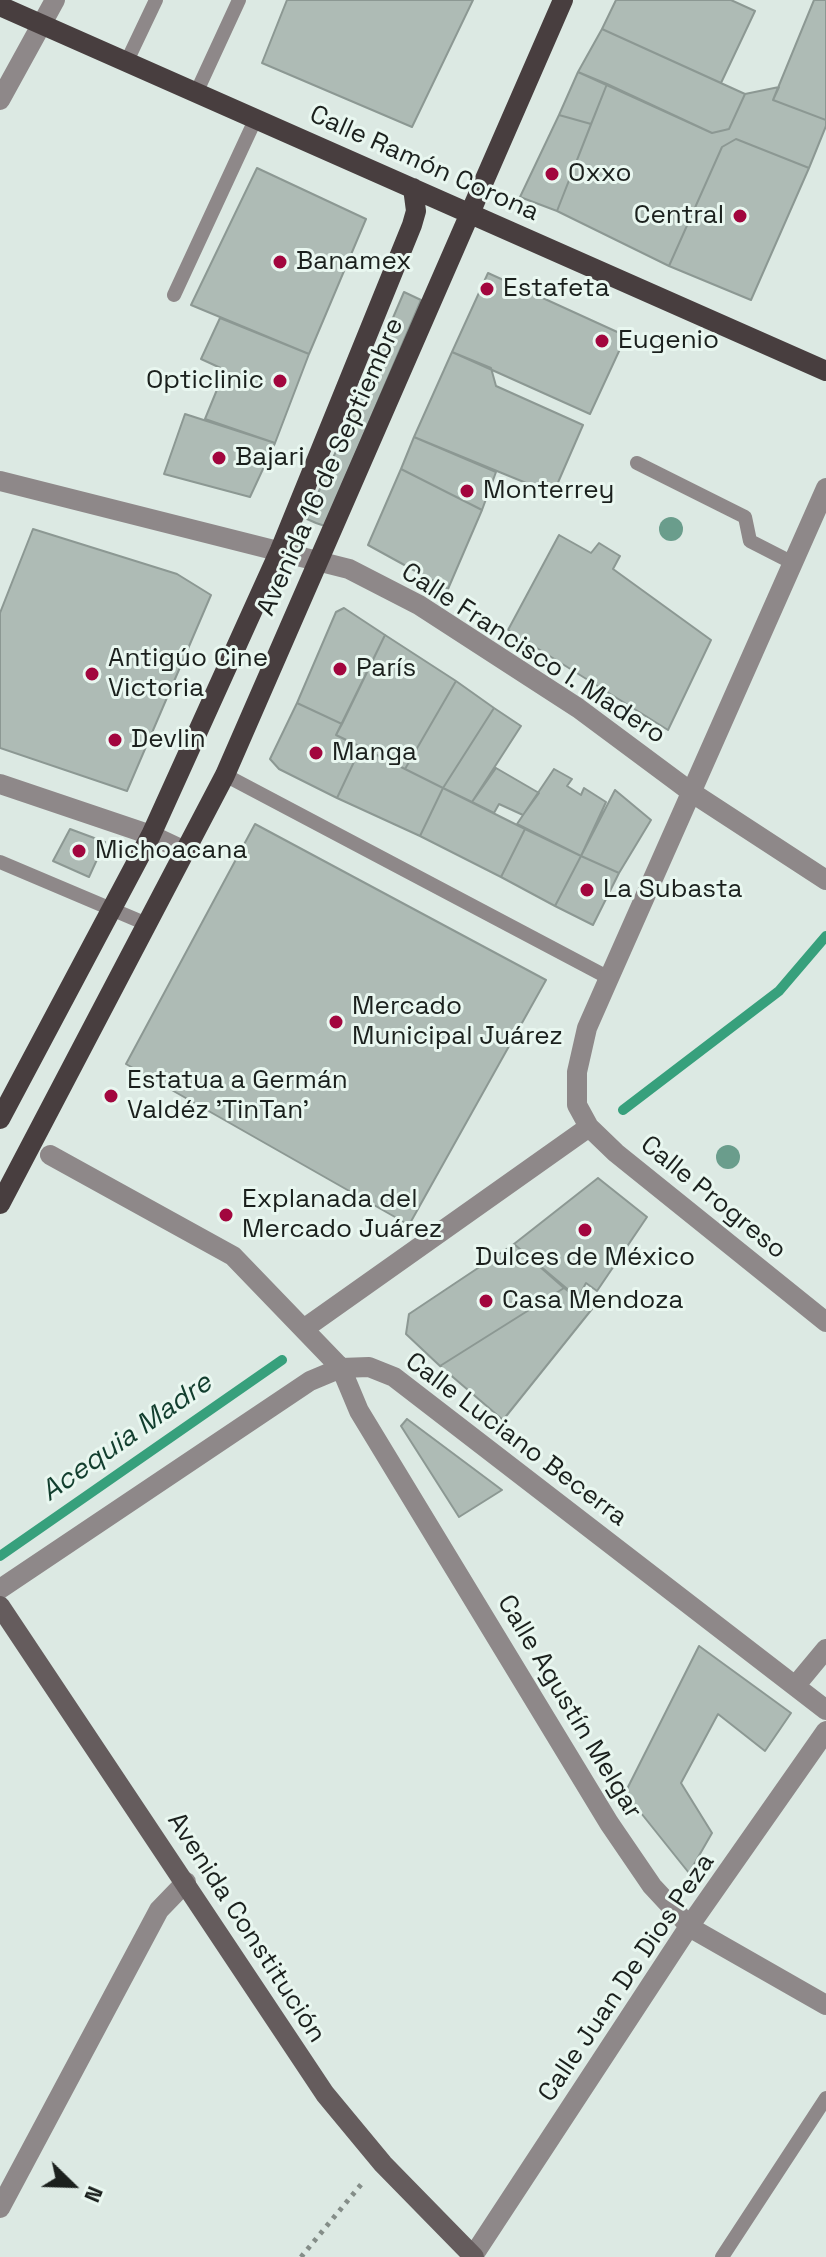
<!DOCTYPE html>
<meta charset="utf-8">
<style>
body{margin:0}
#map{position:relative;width:826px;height:2257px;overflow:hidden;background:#dce9e3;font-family:"Space Grotesk",sans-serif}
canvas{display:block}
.north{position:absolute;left:32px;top:2145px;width:80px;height:80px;-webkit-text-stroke:6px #e9f7f0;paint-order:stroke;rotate:113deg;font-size:22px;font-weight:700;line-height:32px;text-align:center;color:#1b201d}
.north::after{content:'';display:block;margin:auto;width:28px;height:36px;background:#1b201d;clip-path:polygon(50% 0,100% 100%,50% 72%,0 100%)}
</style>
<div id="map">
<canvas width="826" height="2257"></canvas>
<div class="north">N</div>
</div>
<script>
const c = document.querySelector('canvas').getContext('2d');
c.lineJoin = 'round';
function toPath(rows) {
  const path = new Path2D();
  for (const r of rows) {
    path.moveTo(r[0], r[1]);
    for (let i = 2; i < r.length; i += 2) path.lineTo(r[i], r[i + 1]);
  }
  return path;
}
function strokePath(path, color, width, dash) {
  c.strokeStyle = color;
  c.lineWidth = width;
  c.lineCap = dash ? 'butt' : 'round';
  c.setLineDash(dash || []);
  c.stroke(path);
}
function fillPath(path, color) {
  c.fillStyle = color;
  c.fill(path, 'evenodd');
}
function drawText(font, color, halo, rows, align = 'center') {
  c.font = font + ' "Space Grotesk",sans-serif';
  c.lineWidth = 6;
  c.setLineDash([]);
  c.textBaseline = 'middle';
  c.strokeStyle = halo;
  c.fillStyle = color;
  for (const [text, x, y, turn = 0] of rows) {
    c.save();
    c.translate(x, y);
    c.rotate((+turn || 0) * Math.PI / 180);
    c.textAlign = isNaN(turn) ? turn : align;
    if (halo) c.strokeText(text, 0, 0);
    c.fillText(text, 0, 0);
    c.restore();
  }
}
const stream = toPath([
 [623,1110,779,991,826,936],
 [0,1556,282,1360]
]);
const building = toPath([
 [287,0,473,0,412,127,262,63,287,0],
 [616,0,731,0,755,11,721,83,602,29,616,0],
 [814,0,826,0,826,120,773,100,814,0],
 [602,29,745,94,729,129,712,133,578,72,602,29],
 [578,72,607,84,591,124,559,115,578,72],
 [607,84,712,133,729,129,745,94,779,87,773,100,826,120,826,126,809,168,736,139,722,147,669,266,557,211,607,84],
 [559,115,591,124,557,211,520,197,559,115],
 [736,139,809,168,751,300,669,266,722,147,736,139],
 [257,168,366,219,309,354,191,305,257,168],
 [488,273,626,336,590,414,452,352,488,273],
 [404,292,421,300,325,526,316,523,307,519,404,292],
 [220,318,309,354,275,443,205,419,225,370,201,359,220,318],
 [452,352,491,368,496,386,583,425,553,494,414,437,452,352],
 [185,414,275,443,250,497,164,474,185,414],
 [414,437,496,472,482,510,401,469,414,437],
 [401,469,482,510,448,589,368,545,401,469],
 [33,529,177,574,211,595,127,791,0,748,0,613,33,529],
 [559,535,591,553,599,543,620,556,613,569,711,640,668,730,508,630,559,535],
 [344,608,385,635,342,724,297,703,336,612,344,608],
 [385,635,456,681,405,769,336,735,385,635],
 [456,681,494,708,443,788,405,769,456,681],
 [297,703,342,724,336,735,361,747,337,798,279,769,270,759,297,703],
 [494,708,521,726,472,802,443,788,494,708],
 [361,747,443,788,420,836,337,798,361,747],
 [496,768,539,793,523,815,499,804,494,813,472,802,496,768],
 [554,769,572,779,567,786,581,795,584,788,606,802,581,856,517,824,554,769],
 [443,788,525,829,501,877,420,836,443,788],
 [615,790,651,820,619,873,581,856,615,790],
 [255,824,546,980,409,1225,126,1064,255,824],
 [70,829,105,842,89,877,53,861,70,829],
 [525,829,581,856,555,906,501,877,525,829],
 [581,856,619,873,593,925,555,906,581,856],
 [598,1178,647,1217,597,1291,586,1283,578,1298,514,1244,598,1178],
 [514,1244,564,1288,440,1366,406,1334,409,1314,514,1244],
 [564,1288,592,1309,503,1420,440,1366,564,1288],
 [407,1419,502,1490,459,1517,401,1426,407,1419],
 [699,1646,791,1713,765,1751,718,1714,681,1783,712,1833,689,1873,625,1793,699,1646]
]);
const path = toPath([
 [301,2257,364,2181]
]);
const lane = toPath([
 [127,61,156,0],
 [197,91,239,0],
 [174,295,256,118],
 [637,463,745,517,750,541,793,563],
 [225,775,609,978],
 [0,862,149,925],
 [722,2257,826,2098]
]);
const street = toPath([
 [0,100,55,0],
 [0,481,349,569,419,605,578,708,691,792,826,880],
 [826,488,609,978,587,1028,577,1072,577,1105,589,1127,616,1153,826,1322],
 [0,784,151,835,187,852],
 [50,1155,233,1256,341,1368,359,1411,609,1823,652,1886,691,1928,826,2005],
 [305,1328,589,1127],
 [0,1589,310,1381,341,1368,369,1367,394,1377,826,1710],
 [796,1685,826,1649],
 [0,2208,159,1910,186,1882],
 [473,2256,688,1928,826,1731]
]);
const secondary = toPath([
 [0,1606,325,2094,383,2164,474,2257]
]);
const primary = toPath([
 [0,6,826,371],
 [0,1119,151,835,280,550,412,225,416,211,413,188],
 [0,1204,225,775,563,0]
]);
const trees = [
 [671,529],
 [728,1157]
];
const markers = [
 [552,174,8,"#a2063e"],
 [740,216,8,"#a2063e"],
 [280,262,8,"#a2063e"],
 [487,289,8,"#a2063e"],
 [602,341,8,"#a2063e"],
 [280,381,8,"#a2063e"],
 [219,458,8,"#a2063e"],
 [467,491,8,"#a2063e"],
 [340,669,8,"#a2063e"],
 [92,674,8,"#a2063e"],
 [115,740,8,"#a2063e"],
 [316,753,8,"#a2063e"],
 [79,851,8,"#a2063e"],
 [587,890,8,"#a2063e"],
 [336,1022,8,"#a2063e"],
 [111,1096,8,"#a2063e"],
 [226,1215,8,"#a2063e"],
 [585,1230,8,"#a2063e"],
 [486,1301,8,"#a2063e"]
];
const streetNames = [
 ["Calle Ramón Corona",424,164,24],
 ["Avenida 16 de Septiembre",331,467,-66],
 ["Calle Francisco I. Madero",533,654,33],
 ["Calle Progreso",713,1198,39],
 ["Calle Luciano Becerra",516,1440,37],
 ["Calle Agustín Melgar",569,1707,59],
 ["Avenida Constitución",246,1928,57],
 ["Calle Juan De Dios Peza",627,1978,-56]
];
const poiNames = [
 ["Oxxo",568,174],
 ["Central",724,216,"right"],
 ["Banamex",296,262],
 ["Estafeta",503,289],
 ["Eugenio",618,341],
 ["Opticlinic",264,381,"right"],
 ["Bajari",235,458],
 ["Monterrey",483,491],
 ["Antigúo Cine",108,659],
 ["Victoria",108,689],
 ["París",356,669],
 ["Devlin",131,740],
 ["Manga",332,753],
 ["Michoacana",95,851],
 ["La Subasta",603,890],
 ["Mercado",352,1007],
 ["Municipal Juárez",352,1037],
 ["Estatua a Germán",127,1081],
 ["Valdéz 'TinTan'",127,1111],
 ["Explanada del",242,1200],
 ["Mercado Juárez",242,1230],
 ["Dulces de México",585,1258,"center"],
 ["Casa Mendoza",502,1301]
];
const waterNames = [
 ["Acequia Madre",127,1438,-35]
];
strokePath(stream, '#37a07c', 10);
fillPath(building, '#aebbb5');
strokePath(building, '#8c9893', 2);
strokePath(path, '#848d88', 5, [4, 6]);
strokePath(lane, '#8e8889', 14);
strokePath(street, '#8e8889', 20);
strokePath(secondary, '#655c5d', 20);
strokePath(primary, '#483e3f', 20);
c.fillStyle = '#6a9d8c';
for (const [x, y] of trees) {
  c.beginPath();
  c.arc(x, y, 12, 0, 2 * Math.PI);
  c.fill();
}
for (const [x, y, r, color] of markers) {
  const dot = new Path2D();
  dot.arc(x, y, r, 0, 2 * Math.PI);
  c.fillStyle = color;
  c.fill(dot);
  strokePath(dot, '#e9f7f0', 3);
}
drawText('26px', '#1b201d', '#e9f7f0', streetNames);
drawText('26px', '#1b201d', '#e9f7f0', poiNames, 'left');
drawText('italic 28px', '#123e2e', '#e9f7f0', waterNames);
</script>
